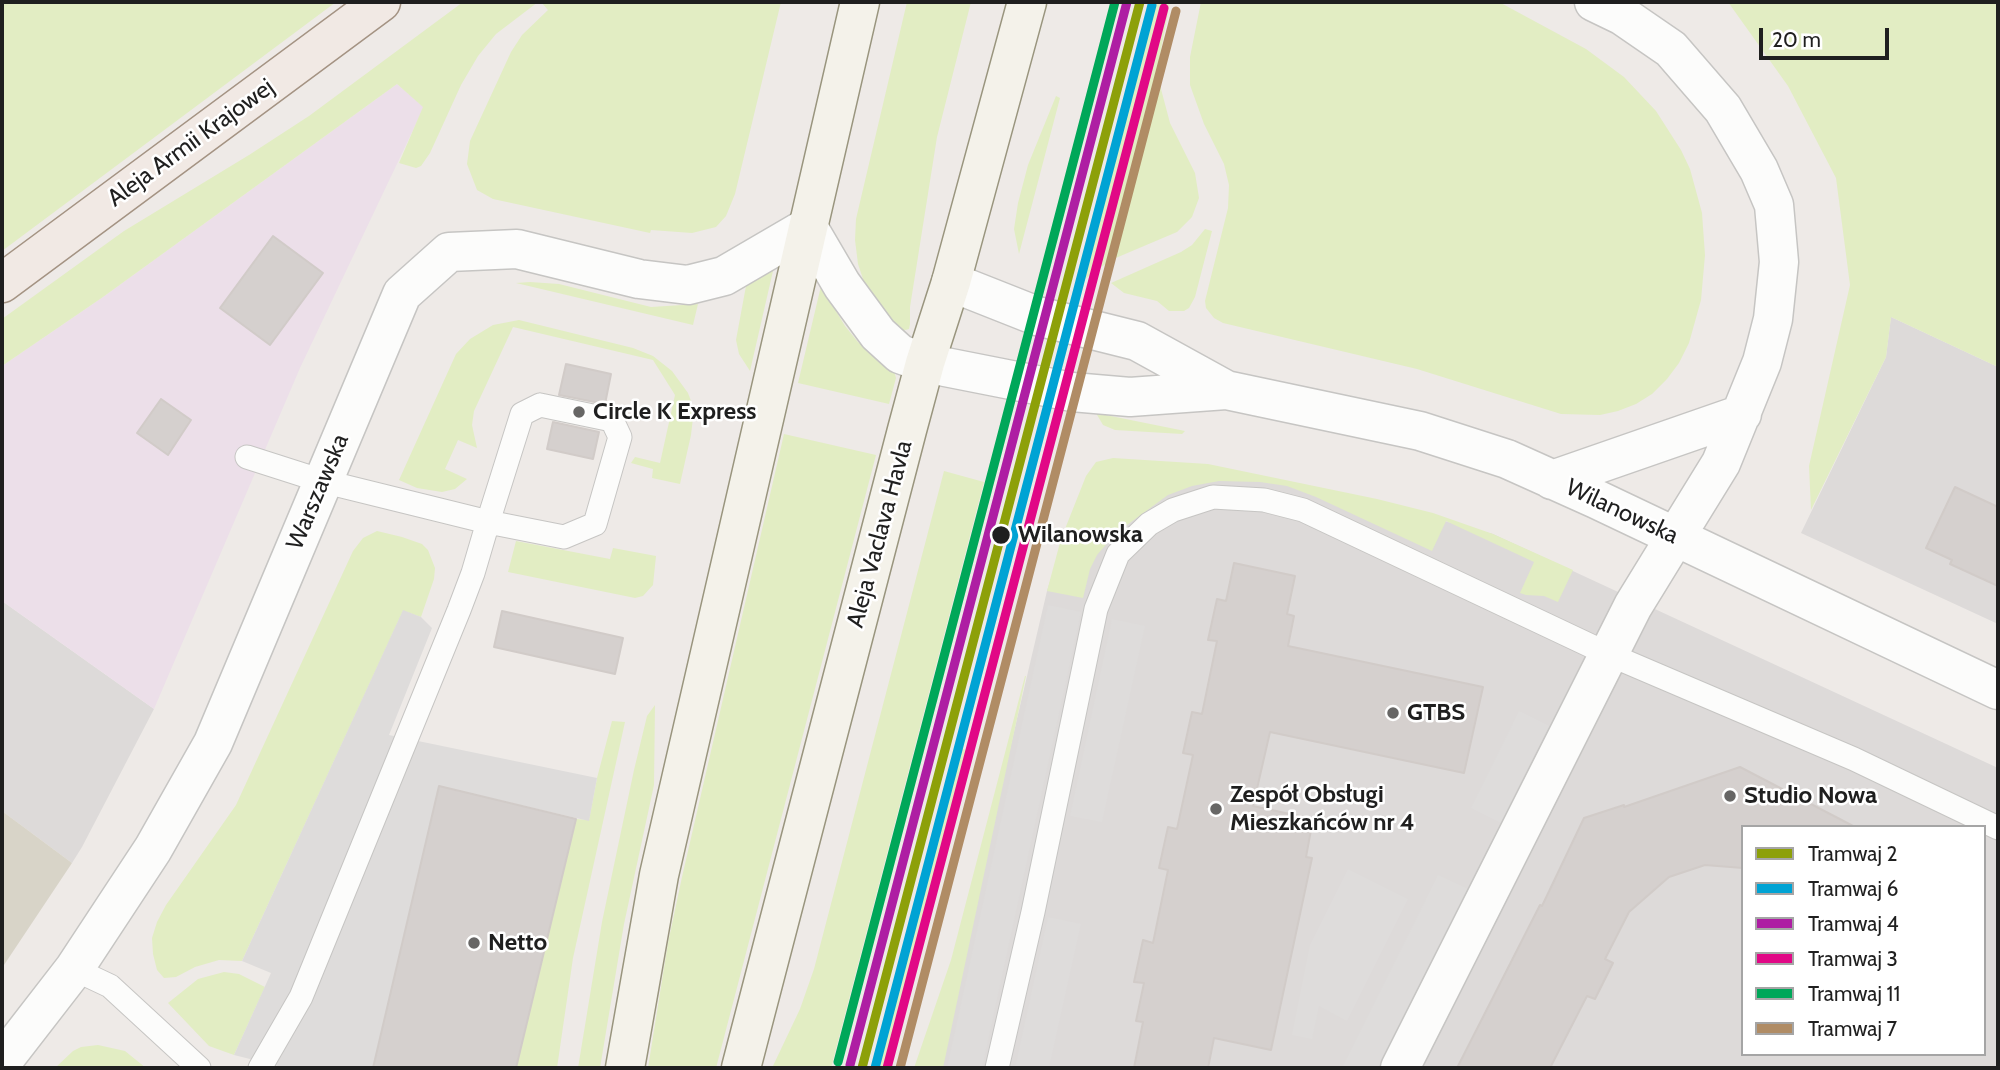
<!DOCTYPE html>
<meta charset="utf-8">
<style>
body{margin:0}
#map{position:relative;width:2000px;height:1070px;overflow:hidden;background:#eeeae7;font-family:Cabin,sans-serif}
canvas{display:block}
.frame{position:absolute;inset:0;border:4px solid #1f1f1f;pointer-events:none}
.legend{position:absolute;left:1741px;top:825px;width:245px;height:231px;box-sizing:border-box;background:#fff;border:2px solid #a5a5a5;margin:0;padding:9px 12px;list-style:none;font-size:21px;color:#1f1f1f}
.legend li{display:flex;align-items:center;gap:14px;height:35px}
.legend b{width:35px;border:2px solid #a5a5a5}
.scale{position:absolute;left:1759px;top:28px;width:130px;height:32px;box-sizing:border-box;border:4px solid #1f1f1f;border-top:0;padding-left:9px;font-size:21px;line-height:24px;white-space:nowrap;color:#1f1f1f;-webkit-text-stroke:5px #fff;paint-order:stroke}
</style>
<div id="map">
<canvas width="2000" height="1070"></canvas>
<div class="frame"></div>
<ul class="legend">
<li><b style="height:9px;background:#8da009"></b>Tramwaj 2</li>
<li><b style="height:9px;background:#00a3d4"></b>Tramwaj 6</li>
<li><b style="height:9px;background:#ae1ea3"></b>Tramwaj 4</li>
<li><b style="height:9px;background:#e10886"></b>Tramwaj 3</li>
<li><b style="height:9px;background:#00a759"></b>Tramwaj 11</li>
<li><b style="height:9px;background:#b08c65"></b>Tramwaj 7</li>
</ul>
<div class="scale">20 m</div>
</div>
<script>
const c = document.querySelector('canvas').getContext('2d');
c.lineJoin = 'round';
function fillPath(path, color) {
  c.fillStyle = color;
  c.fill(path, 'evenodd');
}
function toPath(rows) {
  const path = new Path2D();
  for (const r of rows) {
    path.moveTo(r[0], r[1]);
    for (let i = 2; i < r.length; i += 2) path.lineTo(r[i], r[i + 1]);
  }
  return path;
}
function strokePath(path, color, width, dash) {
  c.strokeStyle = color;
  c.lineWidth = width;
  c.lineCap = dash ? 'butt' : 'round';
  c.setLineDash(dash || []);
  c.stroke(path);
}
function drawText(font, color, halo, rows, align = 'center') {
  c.font = font + ' Cabin,sans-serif';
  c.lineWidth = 5;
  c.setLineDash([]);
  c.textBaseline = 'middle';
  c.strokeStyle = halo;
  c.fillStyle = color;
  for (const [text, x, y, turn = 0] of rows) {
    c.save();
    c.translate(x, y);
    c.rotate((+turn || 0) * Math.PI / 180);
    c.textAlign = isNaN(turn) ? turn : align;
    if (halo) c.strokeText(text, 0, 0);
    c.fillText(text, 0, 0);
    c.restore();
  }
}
const residential = toPath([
 [1891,317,1998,367,1998,624,1801,533,1886,357],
 [1205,465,1378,503,1493,534,1998,768,1998,1068,935,1068,1047,591,1062,544],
 [1743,827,1984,827,1984,1054,1743,1054],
 [2,601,154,709,82,847,72,863,2,811]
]);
const industrial = toPath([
 [397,84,424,107,300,368,154,709,2,601,2,366,103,297]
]);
const construction = toPath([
 [2,811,72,863,2,968]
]);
const grass = toPath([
 [2,2,336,2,2,251],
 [463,2,538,2,496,34,478,56,461,85,430,153,421,166,416,168,399,163,423,107,397,84,103,297,2,366,2,319,124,231,249,155,309,116],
 [541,2,781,2,735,194,726,216,716,227,692,233,651,230,650,233,493,199,477,190,467,164,470,141,511,52,522,35,548,10],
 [907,2,971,2,937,137,910,307,910,324,909,329,902,331,889,320,866,288,858,264,855,240,856,219],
 [1149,2,1170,2,1160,55,1161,89,1170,123,1195,173,1199,198,1192,217,1177,232,1111,260,1085,279,1077,275],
 [1201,2,1499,2,1586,49,1624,77,1656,111,1681,150,1690,169,1702,213,1705,255,1701,300,1689,343,1679,363,1667,379,1652,394,1636,404,1618,411,1600,415,1561,414,1417,369,1223,323,1214,318,1206,308,1205,301,1228,208,1229,185,1224,164,1204,124,1190,85,1190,57],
 [1728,2,1998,2,1998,367,1891,317,1886,357,1811,510,1809,466,1850,285,1836,178,1788,86],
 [1056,96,1060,98,1019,254,1014,229,1018,203,1028,165],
 [1205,229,1212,231,1195,297,1189,308,1184,311,1169,311,1157,301,1124,293,1111,283,1181,252,1192,245],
 [773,269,773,271,750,371,739,354,736,340,746,286],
 [530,282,559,284,651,307,698,304,693,325,516,283],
 [821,286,845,326,858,342,894,371,896,378,889,404,798,383],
 [519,320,633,348,653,356,672,371,688,393,694,409,691,435,680,484,652,478,653,469,631,463,635,457,660,463,675,395,653,360,513,327,474,411,472,425,477,448,458,440,445,469,467,479,455,489,442,492,417,488,399,480,456,354,470,339,493,325],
 [1096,413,1185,431,1182,434,1115,430,1103,425],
 [784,434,876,455,716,1068,648,1068,668,943,682,877],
 [1113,458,1208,464,1377,499,1433,513,1493,534,1573,570,1558,602,1544,596,1526,595,1520,593,1534,562,1446,521,1432,551,1316,497,1287,486,1260,482,1219,481,1192,486,1168,495,1116,533,1097,555,1090,569,1083,598,1047,591,1061,539,1086,476,1096,462],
 [944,471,984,482,831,1068,772,1068,800,1009,814,969],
 [377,531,402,537,422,544,428,550,435,568,434,579,421,617,403,611,242,961,219,960,195,967,176,977,164,978,157,970,153,954,152,938,157,922,166,905,236,805,353,551,363,538],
 [516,541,610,559,613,548,656,556,653,585,643,596,635,598,508,572],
 [1025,676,1026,676,943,1068,914,1068,951,960],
 [655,705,654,785,624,924,600,1068,578,1068,602,922,634,770,647,716],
 [612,721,625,722,573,958,557,1068,516,1068,576,819,589,820,597,778],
 [955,747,974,752,911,986,882,1068,872,1068],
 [224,972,239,974,265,987,234,1055,209,1046,168,1003,198,979],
 [98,1045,125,1051,146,1068,55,1068,73,1051,81,1047]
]);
const parking = toPath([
 [1048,605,1081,612,982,1068,947,1068],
 [403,610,421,617,432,628,389,735,597,778,589,821,439,786,373,1068,286,1068,234,1055,271,973,242,961],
 [1112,619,1145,626,1102,822,1070,816],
 [1519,711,1549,726,1501,823,1471,808],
 [1348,869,1408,899,1347,1021,1319,1006,1312,1039,1292,1035,1310,945],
 [1438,875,1468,889,1379,1068,1342,1068],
 [1048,917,1081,924,1049,1068,1015,1068]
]);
const building = toPath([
 [273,236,323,273,270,345,220,308,273,236],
 [566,364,611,374,605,404,559,395,566,364],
 [161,399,191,420,168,455,137,433,161,399],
 [553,422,599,432,593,459,547,449,553,422],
 [1955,487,1998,507,1998,586,1950,564,1952,560,1926,548,1955,487],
 [1234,563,1295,576,1287,614,1294,616,1288,646,1483,687,1464,773,1270,732,1253,806,1313,819,1306,857,1312,858,1271,1050,1214,1038,1208,1068,1134,1068,1143,1022,1136,1021,1144,983,1134,982,1143,940,1153,943,1168,870,1159,868,1168,827,1177,829,1193,755,1183,753,1192,712,1202,714,1217,641,1208,640,1217,599,1226,601,1234,563],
 [502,611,623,638,615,674,494,647,502,611],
 [1740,767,1855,827,1743,827,1743,868,1705,865,1669,877,1629,912,1605,959,1613,963,1595,999,1587,996,1550,1068,1457,1068,1540,905,1542,906,1584,818,1624,805,1624,807,1740,767],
 [439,786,576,819,516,1068,373,1068,439,786]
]);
const service = toPath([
 [540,405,612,420,620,437,595,524,564,537,488,522,522,414,540,405],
 [247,457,322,481,488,522,473,573,459,610,301,997,260,1068],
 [74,969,110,986,199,1068],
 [997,1068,1033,912,1096,609,1118,554,1149,524,1173,510,1213,497,1264,500,1303,510,1608,654,1854,759,1998,828]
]);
const minor = toPath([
 [1400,1068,1633,606,1676,536]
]);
const tertiary = toPath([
 [1594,2,1623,16,1671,49,1723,109,1759,170,1774,205,1779,262,1773,319,1762,362,1721,463,1676,536],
 [951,282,1037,316,1137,341,1226,390],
 [1552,480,1742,414],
 [2,1062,74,969,153,849,213,743,402,294,449,252,517,249,639,279,688,285,724,276,808,227,842,285,878,334,900,354,925,363,1072,392,1130,397,1226,390,1420,431,1507,459,1596,499,1998,690]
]);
const secondary = toPath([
 [625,1068,659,875,860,2],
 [741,1068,907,430,925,363,951,282,1027,2]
]);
const primary = toPath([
 [2,283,381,2]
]);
const tram1 = toPath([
 [862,1068,1140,2]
]);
const tram2 = toPath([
 [875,1068,1152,5]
]);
const tram3 = toPath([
 [850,1065,1127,2]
]);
const tram4 = toPath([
 [887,1068,1164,8]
]);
const tram5 = toPath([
 [838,1062,1115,2]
]);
const tram6 = toPath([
 [900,1068,1176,11]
]);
const markers = [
 [579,412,7,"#676665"],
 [1001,535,10,"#1f1f1f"],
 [1393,713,7,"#676665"],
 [1730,796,7,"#676665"],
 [1216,809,7,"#676665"],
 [474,943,7,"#676665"]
];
const streetNames = [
 ["Aleja Armii Krajowej",191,143,-36],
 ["Warszawska",318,492,-67],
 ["Wilanowska",1622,512,25],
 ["Aleja Vaclava Havla",880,534,-75]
];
const poiNames = [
 ["Circle K Express",593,412],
 ["GTBS",1407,713],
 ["Zespół Obsługi",1230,795],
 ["Mieszkańców nr 4",1230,823],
 ["Studio Nowa",1744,796],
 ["Netto",488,943]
];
const stopNames = [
 ["Wilanowska",1018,535]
];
fillPath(residential, '#dddad9');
fillPath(industrial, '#ecdfe9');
fillPath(construction, '#d8d4c8');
fillPath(grass, '#e2edc3');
fillPath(parking, '#dedcdb');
fillPath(building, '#d5d0ce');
strokePath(building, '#d1cbc8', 2);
strokePath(service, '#c6c5c3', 25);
strokePath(minor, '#c6c5c3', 41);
strokePath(tertiary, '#c6c5c3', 41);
strokePath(secondary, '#99957e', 41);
strokePath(primary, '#a49383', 41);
strokePath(service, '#fcfcfb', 23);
strokePath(minor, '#fcfcfb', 38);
strokePath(tertiary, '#fcfcfb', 38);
strokePath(secondary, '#f4f2ea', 38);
strokePath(primary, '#f1e9e4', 38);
strokePath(tram1, '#8da009', 9);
strokePath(tram2, '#00a3d4', 9);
strokePath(tram3, '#ae1ea3', 9);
strokePath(tram4, '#e10886', 9);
strokePath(tram5, '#00a759', 9);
strokePath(tram6, '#b08c65', 9);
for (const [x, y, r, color] of markers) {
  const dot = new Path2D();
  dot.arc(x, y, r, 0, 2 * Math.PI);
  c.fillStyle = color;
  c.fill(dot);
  strokePath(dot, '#fff', 2.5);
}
drawText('24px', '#1f1f1f', '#fff', streetNames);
drawText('bold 24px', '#1f1f1f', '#fff', poiNames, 'left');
drawText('bold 24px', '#1f1f1f', '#fff', stopNames, 'left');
</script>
